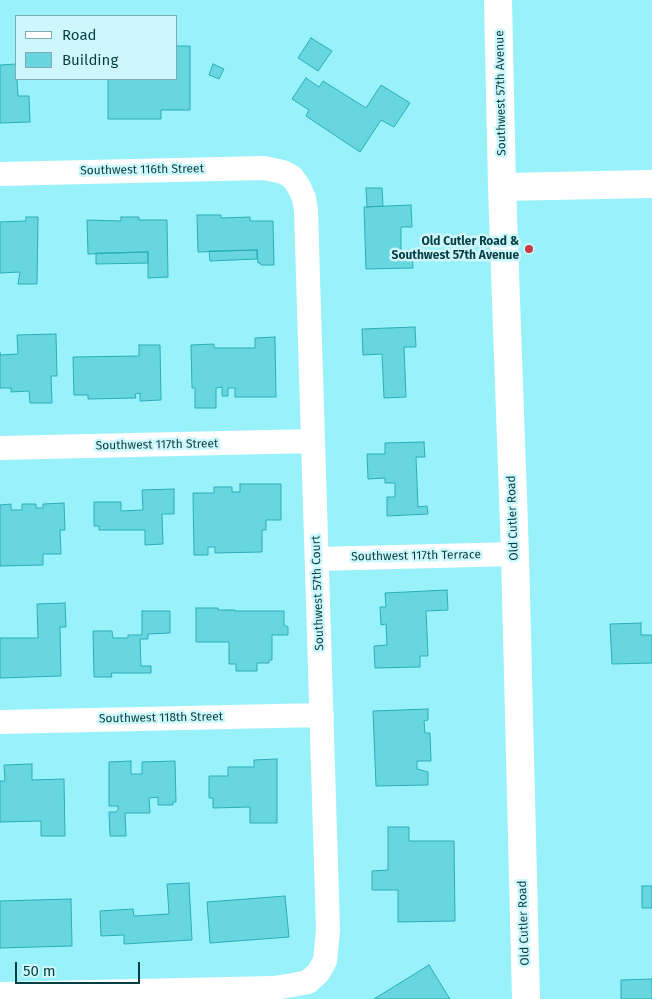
<!DOCTYPE html>
<style>
body{margin:0}
#map{position:relative;width:652px;height:999px;overflow:hidden;background:#99f2fa;font-family:"Fira Sans",sans-serif}
canvas{display:block}
.legend{position:absolute;left:15px;top:15px;width:162px;height:65px;box-sizing:border-box;background:#cef7fb;border:1px solid #7eadb1;margin:0;padding:6px 9px;list-style:none;font-size:15px;color:#063f43}
.legend li{display:flex;align-items:center;gap:10px;height:25px}
.legend b{width:25px;border:1px solid #7eadb1}
.scale{position:absolute;left:15px;top:962px;width:125px;height:22px;box-sizing:border-box;border:2px solid #063f43;border-top:0;padding-left:6px;font-size:15px;line-height:18px;white-space:nowrap;color:#063f43;-webkit-text-stroke:4px #cef7fb;paint-order:stroke}
</style>
<div id="map">
<canvas width="652" height="999"></canvas>
<ul class="legend">
<li><b style="height:6px;background:#fff"></b>Road</li>
<li><b style="height:14px;background:#68d6df"></b>Building</li>
</ul>
<div class="scale">50 m</div>
</div>
<script>
const c = document.querySelector('canvas').getContext('2d');
c.lineJoin = 'round';
function fillPath(path, color) {
  c.fillStyle = color;
  c.fill(path, 'evenodd');
}
function toPath(rows) {
  const path = new Path2D();
  for (const r of rows) {
    path.moveTo(r[0], r[1]);
    for (let i = 2; i < r.length; i += 2) path.lineTo(r[i], r[i + 1]);
  }
  return path;
}
function strokePath(path, color, width, dash) {
  c.strokeStyle = color;
  c.lineWidth = width;
  c.lineCap = dash ? 'butt' : 'round';
  c.setLineDash(dash || []);
  c.stroke(path);
}
function drawText(font, color, halo, rows, align = 'center') {
  c.font = font + ' "Fira Sans",sans-serif';
  c.lineWidth = 5;
  c.setLineDash([]);
  c.textBaseline = 'middle';
  c.strokeStyle = halo;
  c.fillStyle = color;
  for (const [text, x, y, turn = 0] of rows) {
    c.save();
    c.translate(x, y);
    c.rotate((+turn || 0) * Math.PI / 180);
    c.textAlign = isNaN(turn) ? turn : align;
    if (halo) c.strokeText(text, 0, 0);
    c.fillText(text, 0, 0);
    c.restore();
  }
}
const building = toPath([
 [311,38,332,51,318,71,298,58,311,38],
 [176,46,190,46,190,110,161,110,161,119,108,119,108,79,176,79,176,46],
 [16,64,18,96,29,96,30,122,0,123,0,65,16,64],
 [213,64,224,69,219,79,209,75,213,64],
 [306,78,319,87,323,81,366,108,381,85,410,103,394,127,381,120,360,152,306,116,309,110,292,99,306,78],
 [366,188,382,188,383,206,367,207,366,188],
 [411,205,412,227,401,227,401,251,412,250,413,268,366,269,364,207,411,205],
 [197,215,221,215,221,218,250,217,250,221,273,221,274,265,261,265,260,263,258,263,257,250,198,252,197,215],
 [26,217,38,217,37,284,18,284,20,272,0,273,0,222,26,221,26,217],
 [121,217,139,217,139,220,167,220,168,277,148,278,148,252,88,254,87,220,121,221,121,217],
 [257,250,257,259,210,261,209,251,257,250],
 [148,252,148,263,96,264,96,253,148,252],
 [415,327,416,347,404,347,406,397,384,398,382,354,363,355,362,329,415,327],
 [56,334,57,376,51,376,52,403,30,403,29,391,11,392,11,388,0,388,0,352,0,355,18,354,17,335,56,334],
 [275,337,276,397,235,397,235,388,228,388,228,396,222,396,222,387,216,388,216,408,195,408,195,388,192,388,191,345,214,344,214,348,255,348,255,338,275,337],
 [139,345,160,345,161,400,140,401,140,393,135,394,136,398,88,399,88,395,74,395,73,357,139,356,139,345],
 [424,442,425,457,416,457,418,507,427,506,428,514,387,516,387,497,395,497,395,483,385,483,385,478,368,479,367,454,385,454,385,443,424,442],
 [240,484,281,484,281,520,266,520,266,530,262,530,262,552,215,553,215,547,208,547,208,555,194,555,193,493,214,493,214,487,232,487,232,492,240,492,240,484],
 [174,489,174,514,162,514,163,544,145,545,145,530,99,530,99,526,94,526,94,502,121,502,121,511,143,510,142,490,174,489],
 [64,503,65,530,60,530,61,554,43,554,43,565,0,566,0,505,11,504,11,510,22,510,22,504,36,504,36,508,43,508,43,504,64,503],
 [447,590,448,610,426,611,428,656,420,656,420,667,375,668,374,646,387,645,386,624,381,625,380,607,386,607,385,593,447,590],
 [65,603,66,627,60,627,61,676,0,678,0,638,38,638,37,604,65,603],
 [196,608,218,608,218,610,235,610,235,611,284,611,284,625,288,627,288,635,272,635,272,660,269,660,269,663,257,663,257,671,236,671,236,664,229,664,229,642,196,642,196,608],
 [142,611,170,611,170,633,148,634,148,639,140,639,141,666,151,666,151,673,111,673,112,677,94,677,93,631,112,631,113,638,128,638,128,635,142,635,142,611],
 [641,623,641,635,652,635,652,663,612,664,610,624,641,623],
 [428,709,428,720,424,721,425,733,430,733,431,761,417,761,417,769,428,772,428,785,376,786,373,711,428,709],
 [277,759,277,823,250,823,250,807,213,808,213,798,209,798,209,776,228,776,228,767,254,767,254,760,277,759],
 [131,761,131,774,142,774,142,762,175,761,176,802,173,802,173,805,158,805,158,797,149,798,150,813,125,813,126,836,110,836,109,812,116,812,118,810,118,806,109,806,109,762,131,761],
 [32,764,32,780,64,779,65,836,41,836,41,821,0,822,0,781,5,781,4,765,32,764],
 [388,827,409,827,409,841,454,841,455,921,398,922,398,890,372,890,372,871,388,870,388,827],
 [189,883,192,940,124,944,124,935,101,936,100,911,133,909,134,916,169,914,167,884,189,883],
 [642,886,652,886,652,908,642,908,642,886],
 [285,896,289,937,210,943,207,902,285,896],
 [71,899,72,946,0,948,0,901,71,899],
 [429,965,450,999,374,999,429,965],
 [652,979,652,999,621,999,621,980,652,979]
]);
const minor = toPath([
 [0,174,264,168,283,172,292,177,299,187,304,198,306,211,328,930,325,961,318,973,308,982,293,985,273,988,0,994],
 [0,448,313,441],
 [317,559,515,554],
 [0,722,322,715]
]);
const major = toPath([
 [498,0,502,187,515,554,526,999],
 [502,187,652,184]
]);
const markers = [
 [529,249,5,"#cb3b41"]
];
const streetNames = [
 ["Southwest 57th Avenue",501,93,-91],
 ["Southwest 116th Street",142,170,-1],
 ["Southwest 117th Street",157,445,-1],
 ["Old Cutler Road",513,518,-92],
 ["Southwest 117th Terrace",416,556,-1],
 ["Southwest 57th Court",318,593,-92],
 ["Southwest 118th Street",161,718,-1],
 ["Old Cutler Road",524,923,-92]
];
const poiNames = [
 ["Old Cutler Road &",519,242],
 ["Southwest 57th Avenue",519,256]
];
fillPath(building, '#68d6df');
strokePath(building, '#2aaeb8', 1);
strokePath(minor, '#fff', 24);
strokePath(major, '#fff', 28);
for (const [x, y, r, color] of markers) {
  const dot = new Path2D();
  dot.arc(x, y, r, 0, 2 * Math.PI);
  c.fillStyle = color;
  c.fill(dot);
  strokePath(dot, '#cef7fb', 2);
}
drawText('12px', '#063f43', '#cef7fb', streetNames);
drawText('bold 12px', '#063f43', '#cef7fb', poiNames, 'right');
</script>
